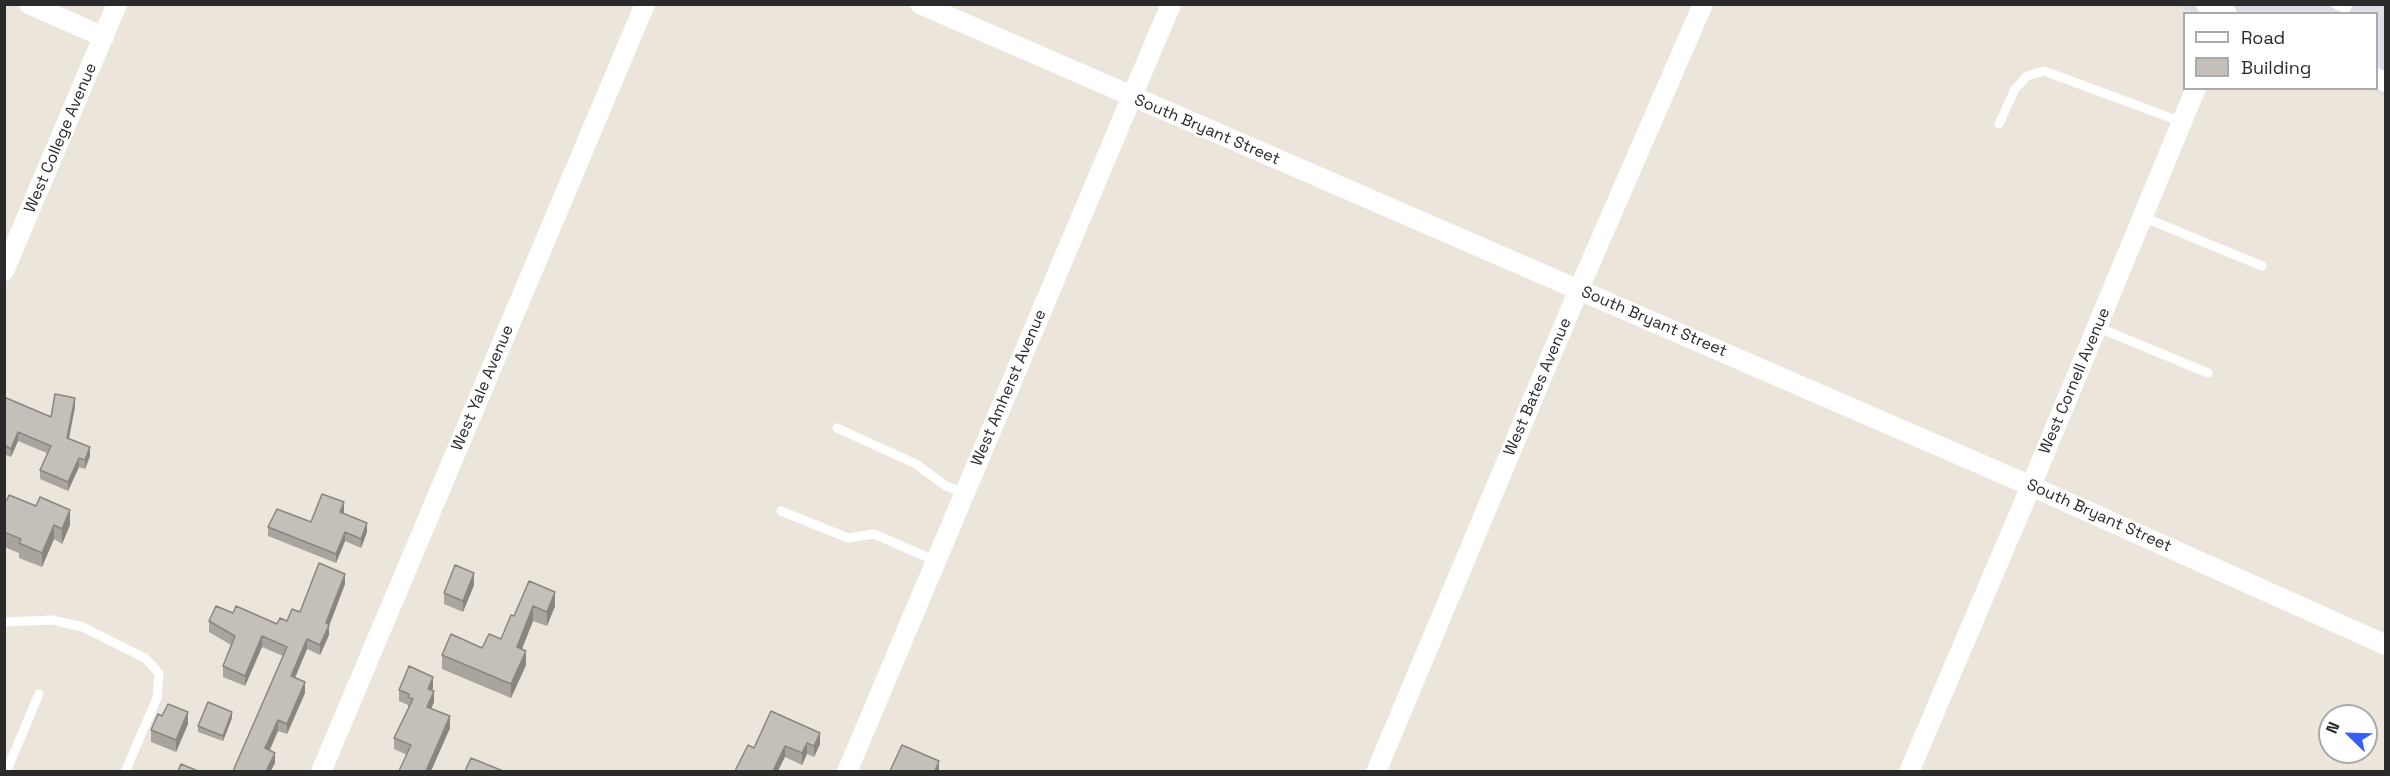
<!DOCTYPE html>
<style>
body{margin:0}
#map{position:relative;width:2390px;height:776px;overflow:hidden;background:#ece5dc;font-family:"Space Grotesk",sans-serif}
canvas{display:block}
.frame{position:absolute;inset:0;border:6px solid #2a2a2a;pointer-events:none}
.legend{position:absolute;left:2183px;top:12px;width:195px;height:78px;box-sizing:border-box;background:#fff;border:2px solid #aaa;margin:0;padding:8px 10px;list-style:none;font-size:18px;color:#2a2a2a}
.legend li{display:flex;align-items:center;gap:12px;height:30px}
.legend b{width:30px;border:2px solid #aaa}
.north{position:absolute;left:2318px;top:704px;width:60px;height:60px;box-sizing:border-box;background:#fff;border:2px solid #aaa;border-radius:50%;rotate:293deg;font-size:16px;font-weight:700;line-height:24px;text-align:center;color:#2a2a2a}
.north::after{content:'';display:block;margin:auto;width:21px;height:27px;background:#3a5efb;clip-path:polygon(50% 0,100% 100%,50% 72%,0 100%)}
</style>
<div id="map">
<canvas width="2390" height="776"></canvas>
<div class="frame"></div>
<ul class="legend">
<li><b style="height:8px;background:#fff"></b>Road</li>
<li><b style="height:16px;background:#c4bfb8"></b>Building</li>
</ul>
<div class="north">N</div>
</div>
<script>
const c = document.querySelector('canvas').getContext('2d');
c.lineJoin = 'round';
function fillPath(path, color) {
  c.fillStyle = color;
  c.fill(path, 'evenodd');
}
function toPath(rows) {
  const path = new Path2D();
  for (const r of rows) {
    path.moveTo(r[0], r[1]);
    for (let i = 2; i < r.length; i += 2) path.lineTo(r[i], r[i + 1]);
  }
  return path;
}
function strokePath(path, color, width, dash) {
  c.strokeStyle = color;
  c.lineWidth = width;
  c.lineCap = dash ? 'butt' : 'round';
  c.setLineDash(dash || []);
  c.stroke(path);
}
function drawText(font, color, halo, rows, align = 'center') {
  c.font = font + ' "Space Grotesk",sans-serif';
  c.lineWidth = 4.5;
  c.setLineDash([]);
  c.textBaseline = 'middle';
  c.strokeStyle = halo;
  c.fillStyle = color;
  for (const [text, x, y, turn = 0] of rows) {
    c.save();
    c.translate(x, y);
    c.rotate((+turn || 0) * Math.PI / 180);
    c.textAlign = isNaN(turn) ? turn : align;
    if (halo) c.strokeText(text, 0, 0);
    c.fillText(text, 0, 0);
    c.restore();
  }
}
const industrial = toPath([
 [2176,5,2385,5,2385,96,2368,89,2376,88,2376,14,2197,14]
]);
const service = toPath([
 [2335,4,2346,9,2348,4],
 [1999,124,2015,89,2027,76,2044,71,2182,122],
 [2143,217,2262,266],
 [2097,327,2208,373],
 [837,428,916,464,946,486,965,493],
 [781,511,848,538,874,534,936,561],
 [4,622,52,620,83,627,145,658,159,673,157,698,125,772],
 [6,772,39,694]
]);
const minor = toPath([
 [29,4,104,37],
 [920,4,2031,486,2386,645],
 [2206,4,2227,14],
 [2376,78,2386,82],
 [4,271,117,4],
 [321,772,645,4],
 [847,772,1171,4],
 [1376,772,1579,289,1703,4],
 [1909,772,2031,486,2196,88]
]);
const wall = toPath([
 [4,397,51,417,75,407,69,439,90,456,85,469,79,467,68,491,40,479,40,470,47,453,18,441,11,457,6,455,4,458],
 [4,499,70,525,62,544,54,539,42,567,19,558,19,553,4,547],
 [344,512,343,513,367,532,361,548,345,541,336,563,268,536,268,527,311,522],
 [529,581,555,606,547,626,533,621,522,649,526,665,511,698,442,669,442,655,482,648,501,639,514,616],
 [345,584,329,626,329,635,320,655,307,649,295,678,305,693,287,734,278,731,270,750,275,763,233,771,283,656,262,647,245,686,223,677,223,666,231,645,209,632,209,621,233,613,277,624,287,621],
 [474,585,463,612,444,604,444,593],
 [433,688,432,690,434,702,431,709,450,728,431,771,399,771,407,755,394,749,394,738,408,708,408,705,399,701,399,690],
 [771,711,820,744,814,757,807,754,802,765,785,757,754,748],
 [232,718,223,741,198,732,198,726],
 [188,724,176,752,151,742,151,730]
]);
const shadedWall = toPath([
 [75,398,75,407,67,447,67,438],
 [18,432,18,441,11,457,11,449],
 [90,447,90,456,85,469,85,460],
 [79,458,79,467,68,491,68,482],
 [344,502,344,512,340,521,340,512],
 [70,510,70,525,62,544,62,529],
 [367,523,367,532,361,548,361,539],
 [54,525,54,539,42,567,42,553],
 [345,532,345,541,336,563,336,554],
 [474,573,474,585,463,612,463,601],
 [345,574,345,584,329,626,329,635,320,655,320,645,326,623],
 [555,592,555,606,547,626,547,612],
 [533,606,533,621,517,661,517,647],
 [262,636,262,647,245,686,245,676],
 [307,639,307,649,291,687,291,676],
 [526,651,526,665,511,698,511,684],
 [433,677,433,688,428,700,428,689],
 [305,682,305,693,287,734,287,724],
 [434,691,434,702,427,718,427,707],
 [188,712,188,724,176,752,176,740],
 [232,712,232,718,223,741,223,736],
 [450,716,450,728,431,771,426,771],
 [278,720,278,731,265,759,265,748],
 [820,733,820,744,814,757,814,746],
 [807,743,807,754,802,765,802,753],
 [785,746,785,757,778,771,773,771],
 [275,753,275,763,271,771,266,771],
 [939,761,939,771,935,771]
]);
const building = toPath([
 [55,394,75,398,67,438,90,447,85,460,79,458,68,482,40,470,51,446,18,432,11,449,6,446,4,449,4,397,51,417,55,394],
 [322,494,344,502,340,512,367,523,361,539,345,532,336,554,268,527,277,509,311,522,322,494],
 [9,495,36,506,40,497,70,510,62,529,54,525,42,553,19,543,21,539,4,532,4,499,7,500,9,495],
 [319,563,345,574,326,623,329,625,320,645,307,639,291,676,305,682,287,724,278,720,265,748,275,753,266,771,233,771,287,647,262,636,245,676,223,666,235,636,209,621,216,606,233,613,236,606,277,624,280,618,287,621,292,609,300,612,319,563],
 [455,565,474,573,463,601,444,593,455,565],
 [529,581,555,592,547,612,533,606,517,647,526,651,511,684,442,655,451,634,482,648,489,634,501,639,511,615,514,616,529,581],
 [409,666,433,677,428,689,434,691,427,707,450,716,426,771,399,771,411,745,394,738,413,699,408,697,409,694,399,690,409,666],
 [208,702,232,712,223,736,198,726,208,702],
 [168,704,188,712,176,740,151,730,158,714,162,716,168,704],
 [771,711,820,733,814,746,807,743,802,753,785,746,773,771,735,771,748,745,754,748,771,711],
 [902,745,939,761,935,771,890,771,902,745],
 [471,758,503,771,465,771,471,758],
 [181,764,198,771,178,771,181,764]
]);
const streetNames = [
 ["South Bryant Street",1207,130,23],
 ["West College Avenue",61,138,-67],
 ["South Bryant Street",1654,322,23],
 ["West Cornell Avenue",2075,381,-67],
 ["West Bates Avenue",1538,387,-67],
 ["West Yale Avenue",483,388,-67],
 ["West Amherst Avenue",1009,388,-67],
 ["South Bryant Street",2099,516,24]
];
fillPath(industrial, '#dfdde5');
strokePath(service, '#fff', 9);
strokePath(minor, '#fff', 20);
fillPath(wall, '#a9a49e');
fillPath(shadedWall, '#898681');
fillPath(building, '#c4bfb8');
strokePath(building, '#898681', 1.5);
drawText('16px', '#2a2a2a', '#fff', streetNames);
</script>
